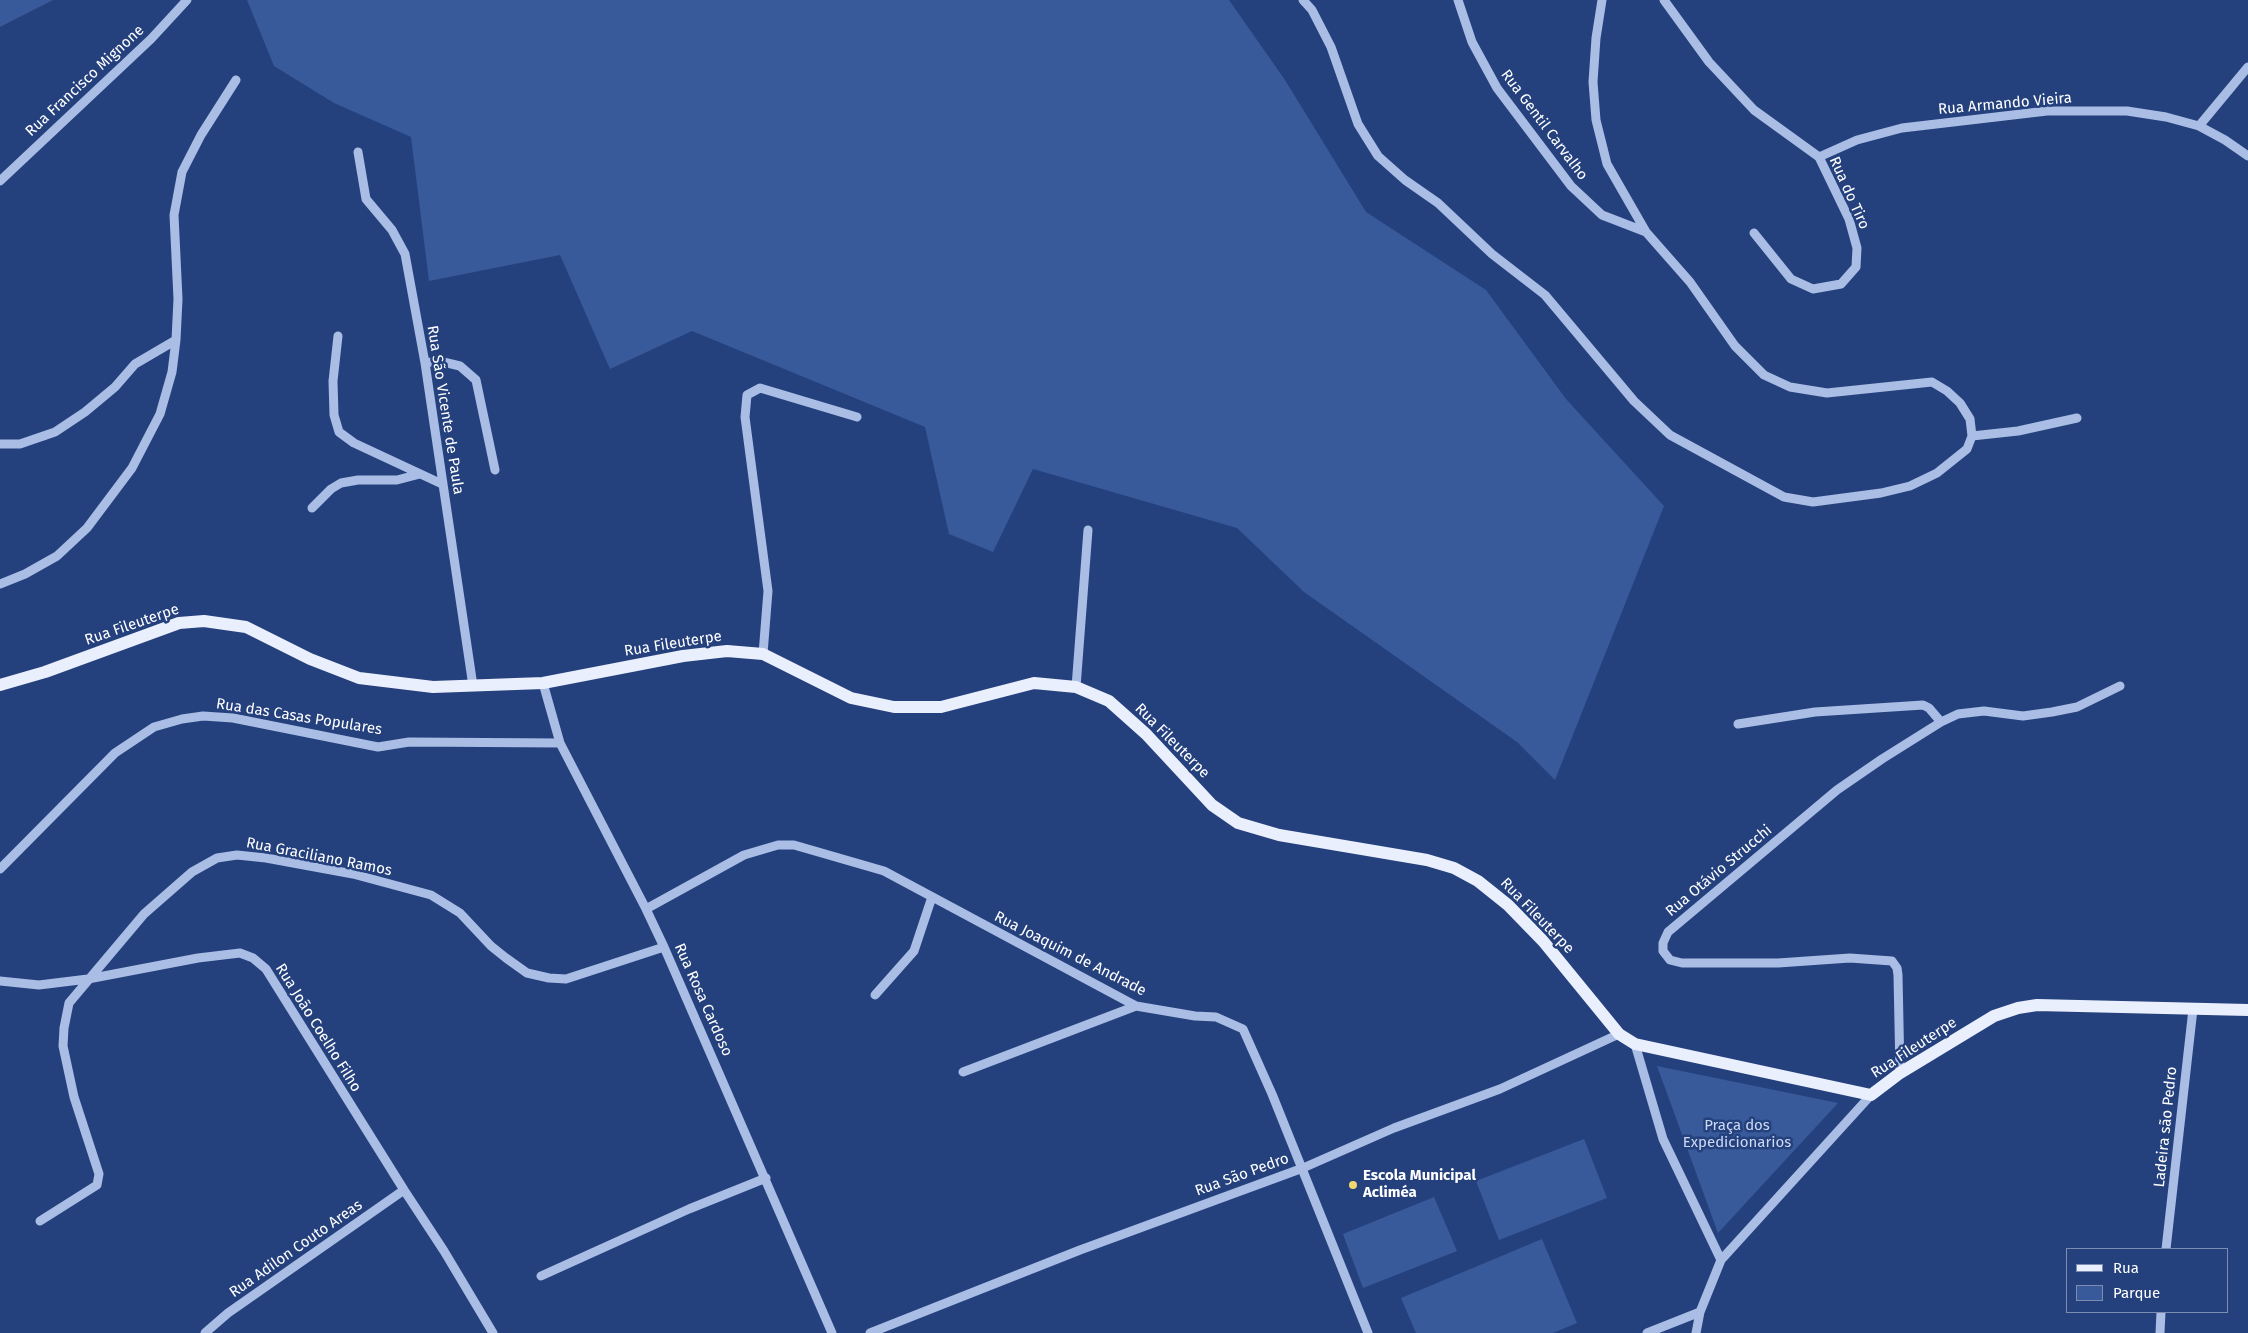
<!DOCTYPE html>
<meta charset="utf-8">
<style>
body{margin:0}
#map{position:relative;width:2248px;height:1333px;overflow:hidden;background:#25417d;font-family:"Fira Sans",sans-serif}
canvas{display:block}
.legend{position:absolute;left:2066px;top:1248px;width:162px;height:65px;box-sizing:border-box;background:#25417d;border:1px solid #7c8db1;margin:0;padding:6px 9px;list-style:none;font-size:15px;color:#fff}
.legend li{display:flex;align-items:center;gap:10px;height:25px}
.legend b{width:25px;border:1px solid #7c8db1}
</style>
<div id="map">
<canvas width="2248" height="1333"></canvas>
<ul class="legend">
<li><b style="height:6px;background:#eaeffd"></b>Rua</li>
<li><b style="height:14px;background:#38599a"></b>Parque</li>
</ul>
</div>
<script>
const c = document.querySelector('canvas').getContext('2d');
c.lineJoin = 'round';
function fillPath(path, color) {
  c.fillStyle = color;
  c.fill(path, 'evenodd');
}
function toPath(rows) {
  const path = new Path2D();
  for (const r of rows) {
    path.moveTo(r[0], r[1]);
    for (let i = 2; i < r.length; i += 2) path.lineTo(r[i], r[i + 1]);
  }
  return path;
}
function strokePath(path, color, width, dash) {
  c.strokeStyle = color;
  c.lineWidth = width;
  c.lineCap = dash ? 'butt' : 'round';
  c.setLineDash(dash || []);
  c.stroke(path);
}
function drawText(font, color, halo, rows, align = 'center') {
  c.font = font + ' "Fira Sans",sans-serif';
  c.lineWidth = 5;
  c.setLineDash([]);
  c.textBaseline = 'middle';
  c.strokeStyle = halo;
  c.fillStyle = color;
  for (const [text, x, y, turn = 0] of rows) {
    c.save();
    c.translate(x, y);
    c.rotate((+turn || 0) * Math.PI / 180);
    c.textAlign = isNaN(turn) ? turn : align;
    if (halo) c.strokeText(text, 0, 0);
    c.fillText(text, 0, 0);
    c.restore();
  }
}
const green = toPath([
 [0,0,53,0,0,27],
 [247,0,1229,0,1285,80,1366,212,1486,290,1566,399,1664,506,1555,780,1517,742,1304,592,1237,528,1033,469,993,552,949,534,925,427,692,331,610,369,560,255,429,281,411,137,334,103,274,66],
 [1657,1066,1838,1103,1718,1233],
 [1584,1139,1607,1198,1499,1240,1476,1181],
 [1434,1197,1457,1251,1363,1288,1343,1234],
 [1542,1239,1577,1323,1553,1333,1416,1333,1401,1298]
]);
const minor = toPath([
 [1303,0,1312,10,1331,47,1358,124,1378,156,1405,180,1438,203,1492,254,1545,295,1634,401,1670,435,1784,497,1813,502,1881,493,1910,486,1937,473,1967,449,1972,436,1970,419,1960,403,1947,391,1932,382,1827,393,1790,387,1764,375,1735,346,1690,282,1646,232,1607,164,1596,120,1593,82,1596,38,1602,0],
 [1458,0,1472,42,1497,88,1571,186,1602,215,1646,232],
 [1664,0,1709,62,1754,110,1819,157,1849,219,1857,248,1856,267,1841,284,1813,289,1791,279,1754,233],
 [2199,126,2248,67],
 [358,152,366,199,392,230,405,254,425,363,473,686],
 [1819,157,1857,140,1902,128,2047,111,2127,111,2166,117,2199,126,2225,140,2248,156],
 [0,181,151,39,187,0],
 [338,336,333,381,334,415,339,432,354,443,442,484],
 [425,363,439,361,460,366,476,380,495,470],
 [1972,436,2018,431,2077,418],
 [0,444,20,444,55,432,85,412,115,387,135,364,176,340],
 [312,508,331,489,341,483,358,480,397,480,420,474],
 [0,584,25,574,57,556,87,528,132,468,160,414,172,372,176,340,178,299,174,215,182,172,201,135,236,80],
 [763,654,768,591,745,417,747,395,760,388,857,417],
 [543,683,560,743,646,909,664,947,832,1333],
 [1076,687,1088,530],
 [1738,724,1815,712,1923,705,1929,708,1941,722],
 [0,869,115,753,154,727,182,719,203,716,233,718,378,747,409,742,560,743],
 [646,909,744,855,778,845,794,845,884,871,1136,1006,1195,1016,1216,1017,1243,1029,1272,1094,1368,1333],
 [0,981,39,985,88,979,198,958,240,953,253,958,266,969,404,1190,444,1251,493,1333],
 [875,995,914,951,932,897],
 [1635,1044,1663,1139,1721,1260],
 [963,1072,1136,1006],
 [1900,1073,1898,975,1897,968,1892,961,1850,958,1778,963,1682,963,1670,960,1663,951,1663,943,1668,932,1837,790,1882,759,1941,722,1958,714,1984,711,2023,716,2052,712,2077,707,2120,686],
 [40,1221,97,1185,99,1174,74,1097,63,1046,64,1028,69,1003,144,914,192,872,217,858,237,855,266,858,353,874,431,895,460,913,491,946,506,958,527,973,549,978,566,979,664,947],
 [2166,1249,2193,1009],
 [541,1276,689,1209,766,1178],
 [205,1333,228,1313,404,1190],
 [870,1333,1080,1250,1303,1168,1394,1128,1500,1089,1619,1034],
 [1647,1333,1700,1312],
 [1696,1333,1700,1312,1721,1260,1871,1095],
 [2160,1333,2161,1312]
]);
const major = toPath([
 [0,685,45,672,179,623,204,621,246,627,310,659,359,678,433,687,543,683,683,656,727,651,763,654,851,698,894,707,941,707,1034,683,1076,687,1109,701,1146,734,1212,805,1238,823,1279,835,1427,860,1454,868,1478,881,1508,905,1543,941,1619,1034,1635,1044,1871,1095,1900,1073,1994,1016,2018,1008,2037,1005,2248,1010]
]);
const markers = [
 [1353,1185,5,"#efd96e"]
];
const streetNames = [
 ["Rua Francisco Mignone",85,81,-43],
 ["Rua Armando Vieira",2005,104,-5],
 ["Rua Gentil Carvalho",1544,125,53],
 ["Rua do Tiro",1849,193,66],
 ["Rua São Vicente de Paula",445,410,81],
 ["Rua Fileuterpe",132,625,-19],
 ["Rua Fileuterpe",673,644,-9],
 ["Rua das Casas Populares",299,717,9],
 ["Rua Fileuterpe",1172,741,45],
 ["Rua Graciliano Ramos",319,857,11],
 ["Rua Otávio Strucchi",1719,871,-40],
 ["Rua Fileuterpe",1537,916,46],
 ["Rua Joaquim de Andrade",1070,954,27],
 ["Rua Rosa Cardoso",703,1000,66],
 ["Rua João Coelho Filho",318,1028,58],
 ["Rua Fileuterpe",1914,1048,-33],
 ["Ladeira são Pedro",2166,1127,-84],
 ["Rua São Pedro",1242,1175,-20],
 ["Rua Adilon Couto Areas",296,1249,-35]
];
const parkNames = [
 ["Praça dos",1737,1126],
 ["Expedicionarios",1737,1143]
];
const poiNames = [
 ["Escola Municipal",1363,1176],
 ["Acliméa",1363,1193]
];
fillPath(green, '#38599a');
strokePath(minor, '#a9bde5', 9);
strokePath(major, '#eaeffd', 12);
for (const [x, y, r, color] of markers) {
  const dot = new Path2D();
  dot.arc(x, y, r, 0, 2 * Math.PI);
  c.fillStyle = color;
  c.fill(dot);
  strokePath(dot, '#25417d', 2);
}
drawText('15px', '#fff', '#25417d', streetNames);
drawText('15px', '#ccdaf4', '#25417d', parkNames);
drawText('bold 15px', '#fff', '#25417d', poiNames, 'left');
</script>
